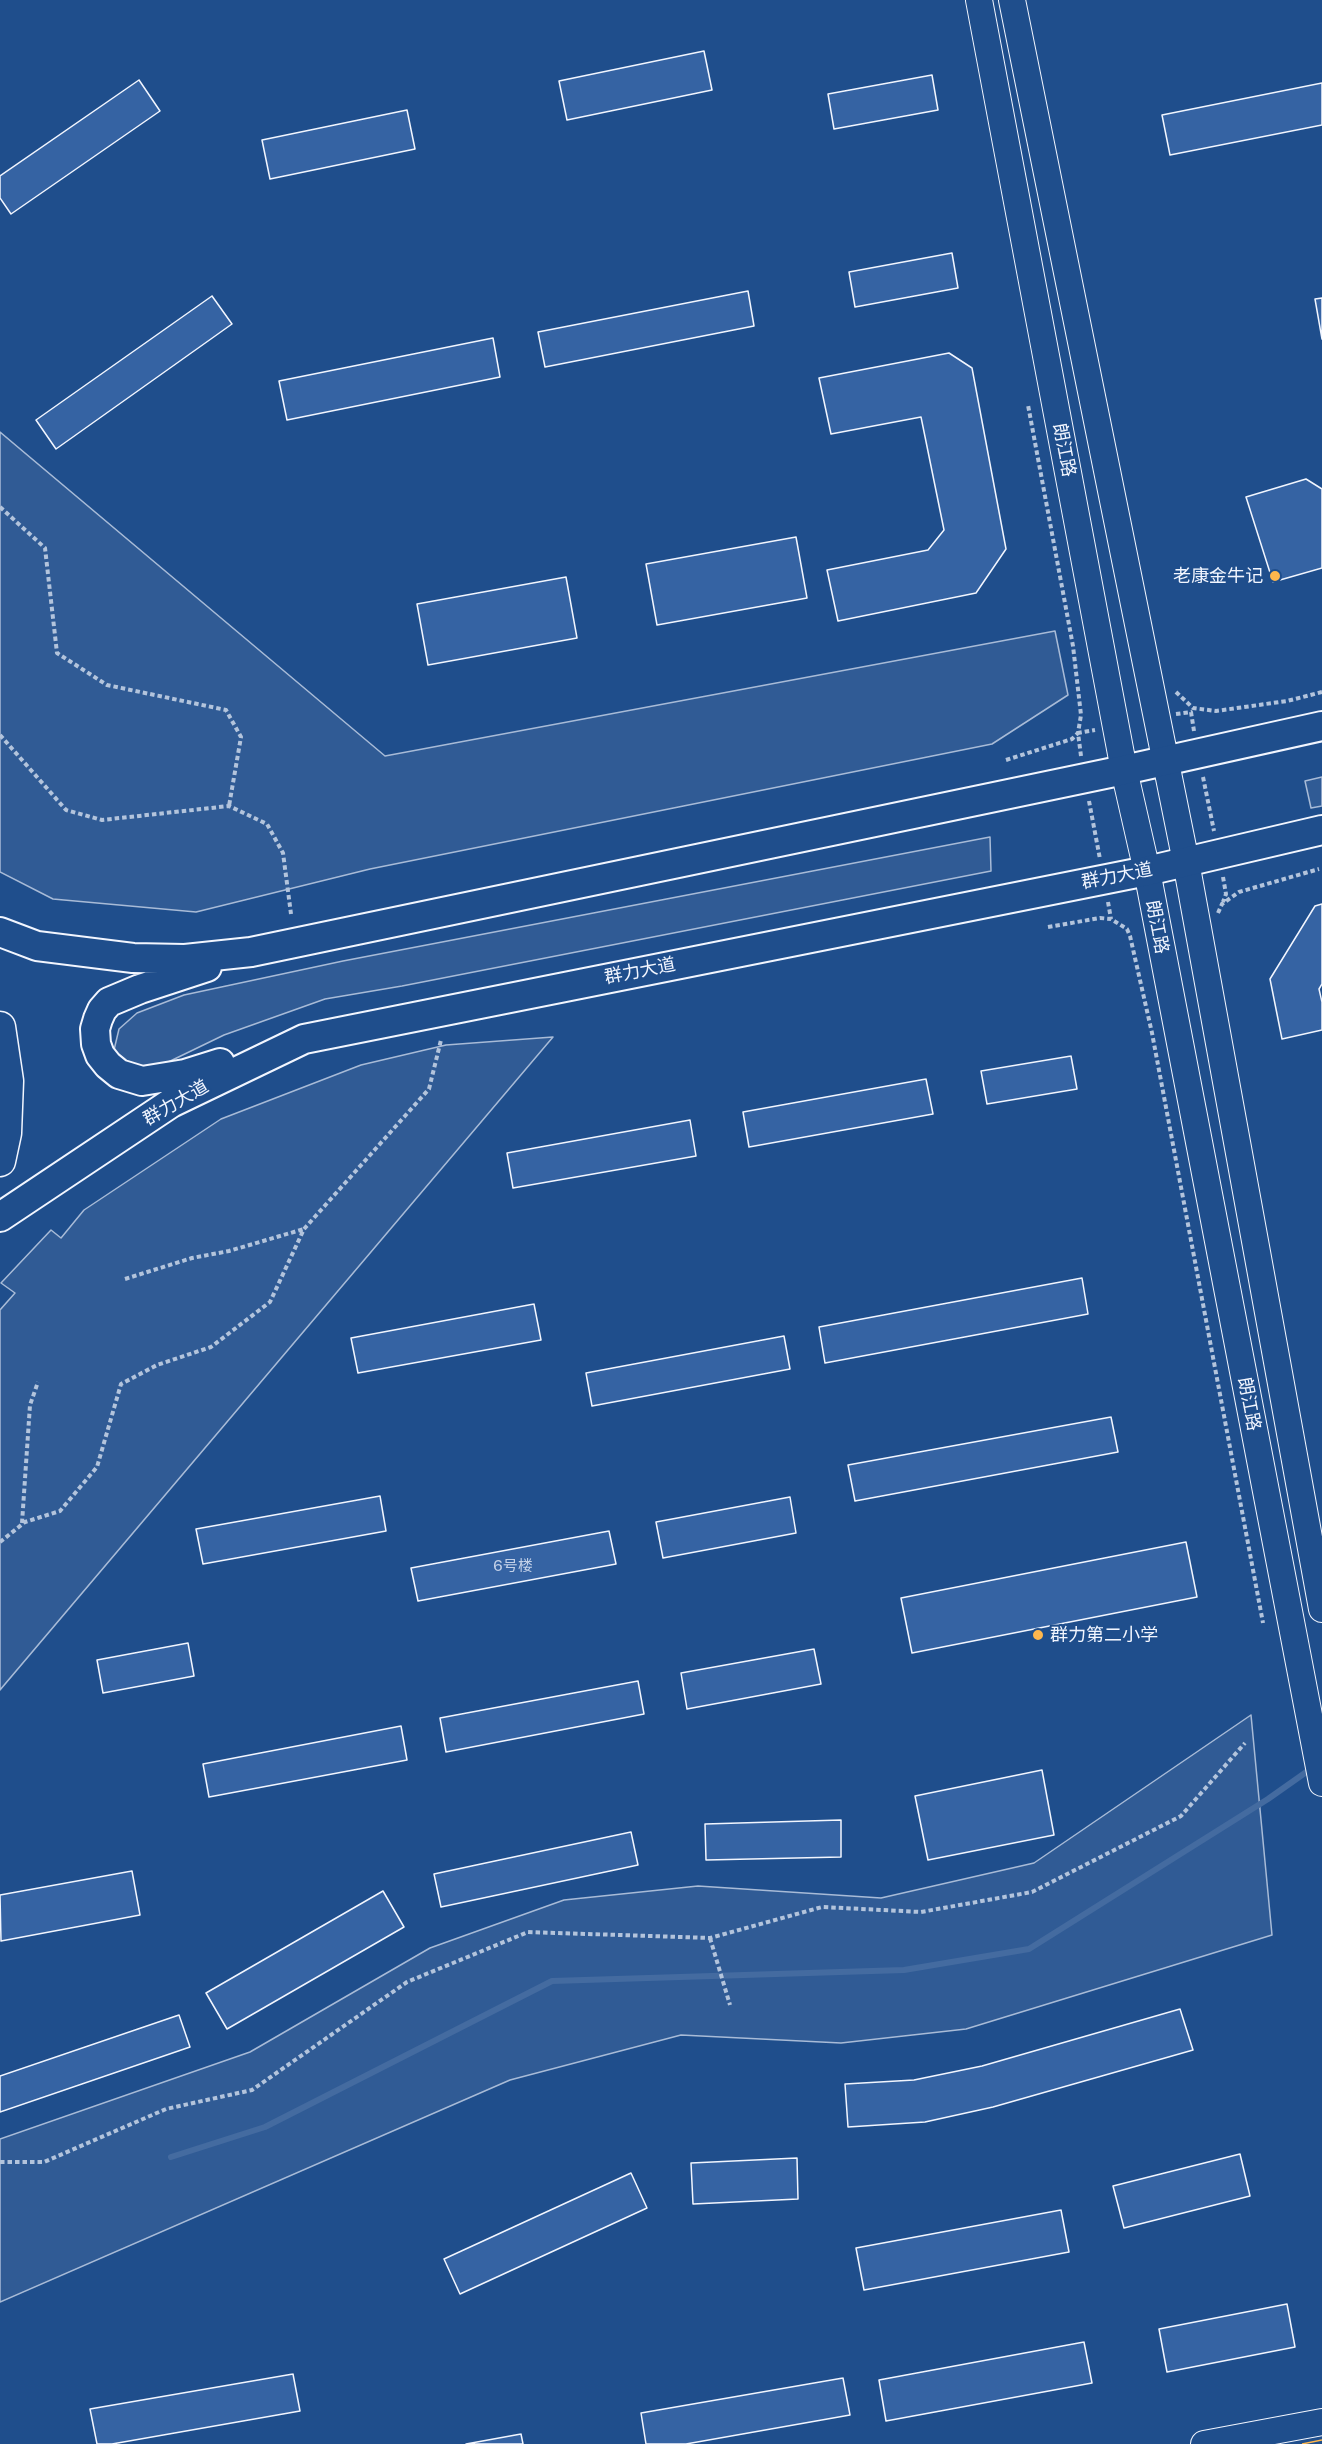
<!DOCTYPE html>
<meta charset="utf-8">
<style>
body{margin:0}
canvas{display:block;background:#1f4e8c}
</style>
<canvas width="1322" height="2444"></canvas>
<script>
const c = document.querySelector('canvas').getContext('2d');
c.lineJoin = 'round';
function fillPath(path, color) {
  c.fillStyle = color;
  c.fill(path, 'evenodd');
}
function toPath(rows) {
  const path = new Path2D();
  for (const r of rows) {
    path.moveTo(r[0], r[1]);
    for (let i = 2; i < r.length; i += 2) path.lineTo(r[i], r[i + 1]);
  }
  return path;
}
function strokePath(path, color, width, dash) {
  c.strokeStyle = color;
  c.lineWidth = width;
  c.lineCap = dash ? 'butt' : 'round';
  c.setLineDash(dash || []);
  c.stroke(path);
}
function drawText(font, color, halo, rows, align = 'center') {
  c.font = font + ' "Public Sans","Noto Sans SC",sans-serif';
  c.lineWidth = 4.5;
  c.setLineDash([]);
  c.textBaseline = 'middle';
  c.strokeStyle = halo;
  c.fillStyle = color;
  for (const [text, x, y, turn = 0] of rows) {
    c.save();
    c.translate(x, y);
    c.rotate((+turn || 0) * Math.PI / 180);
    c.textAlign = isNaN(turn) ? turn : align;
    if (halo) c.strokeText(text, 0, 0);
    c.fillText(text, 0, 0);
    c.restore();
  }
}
const built = toPath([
 [0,432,385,756,1055,631,1068,695,992,744,370,869,196,912,53,899,0,872,0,432],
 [1322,777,1322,806,1311,808,1305,781,1322,777],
 [990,837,991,871,402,986,325,999,224,1035,160,1066,131,1066,114,1050,119,1029,137,1013,184,995,343,961,990,837],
 [553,1037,0,1690,0,1310,15,1293,1,1283,51,1230,61,1238,84,1210,221,1119,361,1065,446,1045,553,1037],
 [1251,1715,1272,1935,966,2029,841,2043,681,2035,510,2080,0,2302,0,2139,250,2052,430,1948,564,1900,698,1886,881,1898,1034,1863,1251,1715]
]);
const stream = toPath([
 [171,2157,265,2127,552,1981,904,1970,1029,1949,1268,1799,1312,1768]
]);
const building = toPath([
 [704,51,712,90,567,120,559,81,704,51],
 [932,75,938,110,834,129,828,94,932,75],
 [139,80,160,111,11,214,0,198,0,176,139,80],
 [1322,83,1322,125,1170,155,1162,115,1322,83],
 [407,110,415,149,270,179,262,140,407,110],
 [952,253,958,288,855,307,849,272,952,253],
 [748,291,754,326,545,367,538,332,748,291],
 [212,296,232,324,56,449,36,420,212,296],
 [1322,298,1322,339,1315,299,1322,298],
 [493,338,500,377,287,420,279,381,493,338],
 [949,353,972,368,1006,549,976,593,838,621,827,570,928,550,944,530,921,417,831,434,819,378,949,353],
 [1306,479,1322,489,1322,568,1273,582,1246,497,1306,479],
 [796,537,807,598,657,625,646,564,796,537],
 [566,577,577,638,428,665,417,604,566,577],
 [1322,904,1322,984,1319,989,1322,1002,1322,1030,1282,1039,1270,979,1315,906,1322,904],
 [1071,1056,1077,1089,987,1104,981,1071,1071,1056],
 [926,1079,933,1114,749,1147,743,1112,926,1079],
 [690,1120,696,1156,513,1188,507,1153,690,1120],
 [1082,1278,1088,1314,825,1363,819,1327,1082,1278],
 [534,1304,541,1340,358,1373,351,1338,534,1304],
 [784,1336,790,1369,592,1406,586,1373,784,1336],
 [1111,1417,1118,1452,855,1501,848,1465,1111,1417],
 [380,1496,386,1531,203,1564,196,1529,380,1496],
 [790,1497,796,1533,663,1558,656,1522,790,1497],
 [609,1531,616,1564,418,1601,411,1568,609,1531],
 [1186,1542,1197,1597,912,1653,901,1598,1186,1542],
 [188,1643,194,1676,103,1693,97,1660,188,1643],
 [814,1649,821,1684,687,1709,681,1673,814,1649],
 [638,1681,644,1714,446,1752,440,1718,638,1681],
 [401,1726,407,1760,209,1797,203,1764,401,1726],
 [1042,1770,1054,1835,928,1860,915,1796,1042,1770],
 [841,1820,841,1857,706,1860,705,1824,841,1820],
 [631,1832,638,1865,441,1907,434,1874,631,1832],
 [132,1871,140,1915,1,1941,0,1895,132,1871],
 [383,1891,404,1927,227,2029,206,1993,383,1891],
 [1180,2009,1193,2050,993,2107,925,2122,848,2127,845,2084,914,2080,982,2066,1180,2009],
 [179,2015,190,2047,0,2112,0,2076,179,2015],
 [1240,2154,1250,2196,1124,2228,1113,2186,1240,2154],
 [797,2158,798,2199,693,2204,691,2163,797,2158],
 [631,2173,647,2208,460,2294,444,2259,631,2173],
 [1061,2210,1069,2252,864,2290,856,2248,1061,2210],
 [1287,2304,1295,2347,1167,2372,1159,2329,1287,2304],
 [1084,2342,1092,2383,886,2421,879,2380,1084,2342],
 [293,2374,300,2411,112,2444,97,2444,90,2409,293,2374],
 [843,2378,850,2415,686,2444,646,2444,641,2413,843,2378],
 [521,2434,523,2444,466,2444,521,2434]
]);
const path = toPath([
 [0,507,45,548,57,653,107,685,226,710,241,737,229,806],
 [1176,692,1193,708,1216,711,1287,701,1322,692],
 [1176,714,1191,712,1194,731],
 [0,735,66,810,102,820,229,806,267,824,283,853,291,914],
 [1081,756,1078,733,1095,730],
 [1006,760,1072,739,1078,733,1081,715,1073,646,1028,405],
 [1203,777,1214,831],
 [1089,801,1100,859],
 [1223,877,1226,894,1223,902],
 [1108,902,1111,919],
 [1218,913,1222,904,1239,892,1319,869],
 [1048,927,1100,918,1111,919,1127,929,1130,936,1152,1033,1263,1623],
 [125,1279,192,1258,229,1251,304,1229],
 [22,1523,30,1405,38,1382],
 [0,1542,25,1522,60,1511,97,1467,121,1384,157,1365,211,1347,270,1302,304,1229,429,1089,441,1040],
 [710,1938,730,2005],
 [0,2162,44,2162,166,2109,252,2090,407,1982,528,1932,710,1938,822,1907,921,1912,1032,1892,1181,1816,1245,1743]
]);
const secondary = toPath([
 [979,0,1124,770,1147,871,1322,1783],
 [1012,0,1186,862,1322,1609],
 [1204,2444,1322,2422]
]);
const primary = toPath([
 [0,932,37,946,133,958,185,959,251,952,1124,770,1322,726],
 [207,967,140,989,109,1002,102,1010,98,1019,95,1029,96,1044,100,1055,108,1065,119,1074,142,1081,185,1074,220,1063],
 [0,1217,171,1103,304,1039,1147,871,1322,830]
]);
const trunk = toPath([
 [0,1027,8,1081,6,1133,0,1161]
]);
const power = toPath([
 [1302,2444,1322,2440]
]);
const markers = [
 [1275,576,6,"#ffb74d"],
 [1038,1635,6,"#ffb74d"]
];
const numberNames = [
 ["6号楼",513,1566]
];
const streetNames = [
 ["朗江路",1064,450,79],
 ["群力大道",1117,876,-11],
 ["朗江路",1157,927,79],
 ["群力大道",640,971,-11],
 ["群力大道",176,1103,-30],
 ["朗江路",1249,1404,79]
];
const poiNames = [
 ["老康金牛记",1263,576],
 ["群力第二小学",1050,1635,"left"]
];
fillPath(built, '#305b95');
strokePath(built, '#a8bbd7', 1.5);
strokePath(stream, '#446ba0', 6);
fillPath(building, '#3563a3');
strokePath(building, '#f2f6ff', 1.5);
strokePath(secondary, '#f2f6ff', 28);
strokePath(primary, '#f2f6ff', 32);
strokePath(trunk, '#f2f6ff', 33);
strokePath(path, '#b3c4dc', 4, [4.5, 3]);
strokePath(secondary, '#1f4e8c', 26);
strokePath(primary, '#1f4e8c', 28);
strokePath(trunk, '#1f4e8c', 30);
strokePath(power, '#ffb74d', 1.5, [21, 4.5, 3, 4.5]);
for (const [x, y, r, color] of markers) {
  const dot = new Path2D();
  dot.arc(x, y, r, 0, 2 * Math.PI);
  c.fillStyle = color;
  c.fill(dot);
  strokePath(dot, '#1f4e8c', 2);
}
drawText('15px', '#c3d1e8', null, numberNames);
drawText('18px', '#f2f6ff', '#1f4e8c', streetNames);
drawText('18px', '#f2f6ff', '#1f4e8c', poiNames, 'right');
</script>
